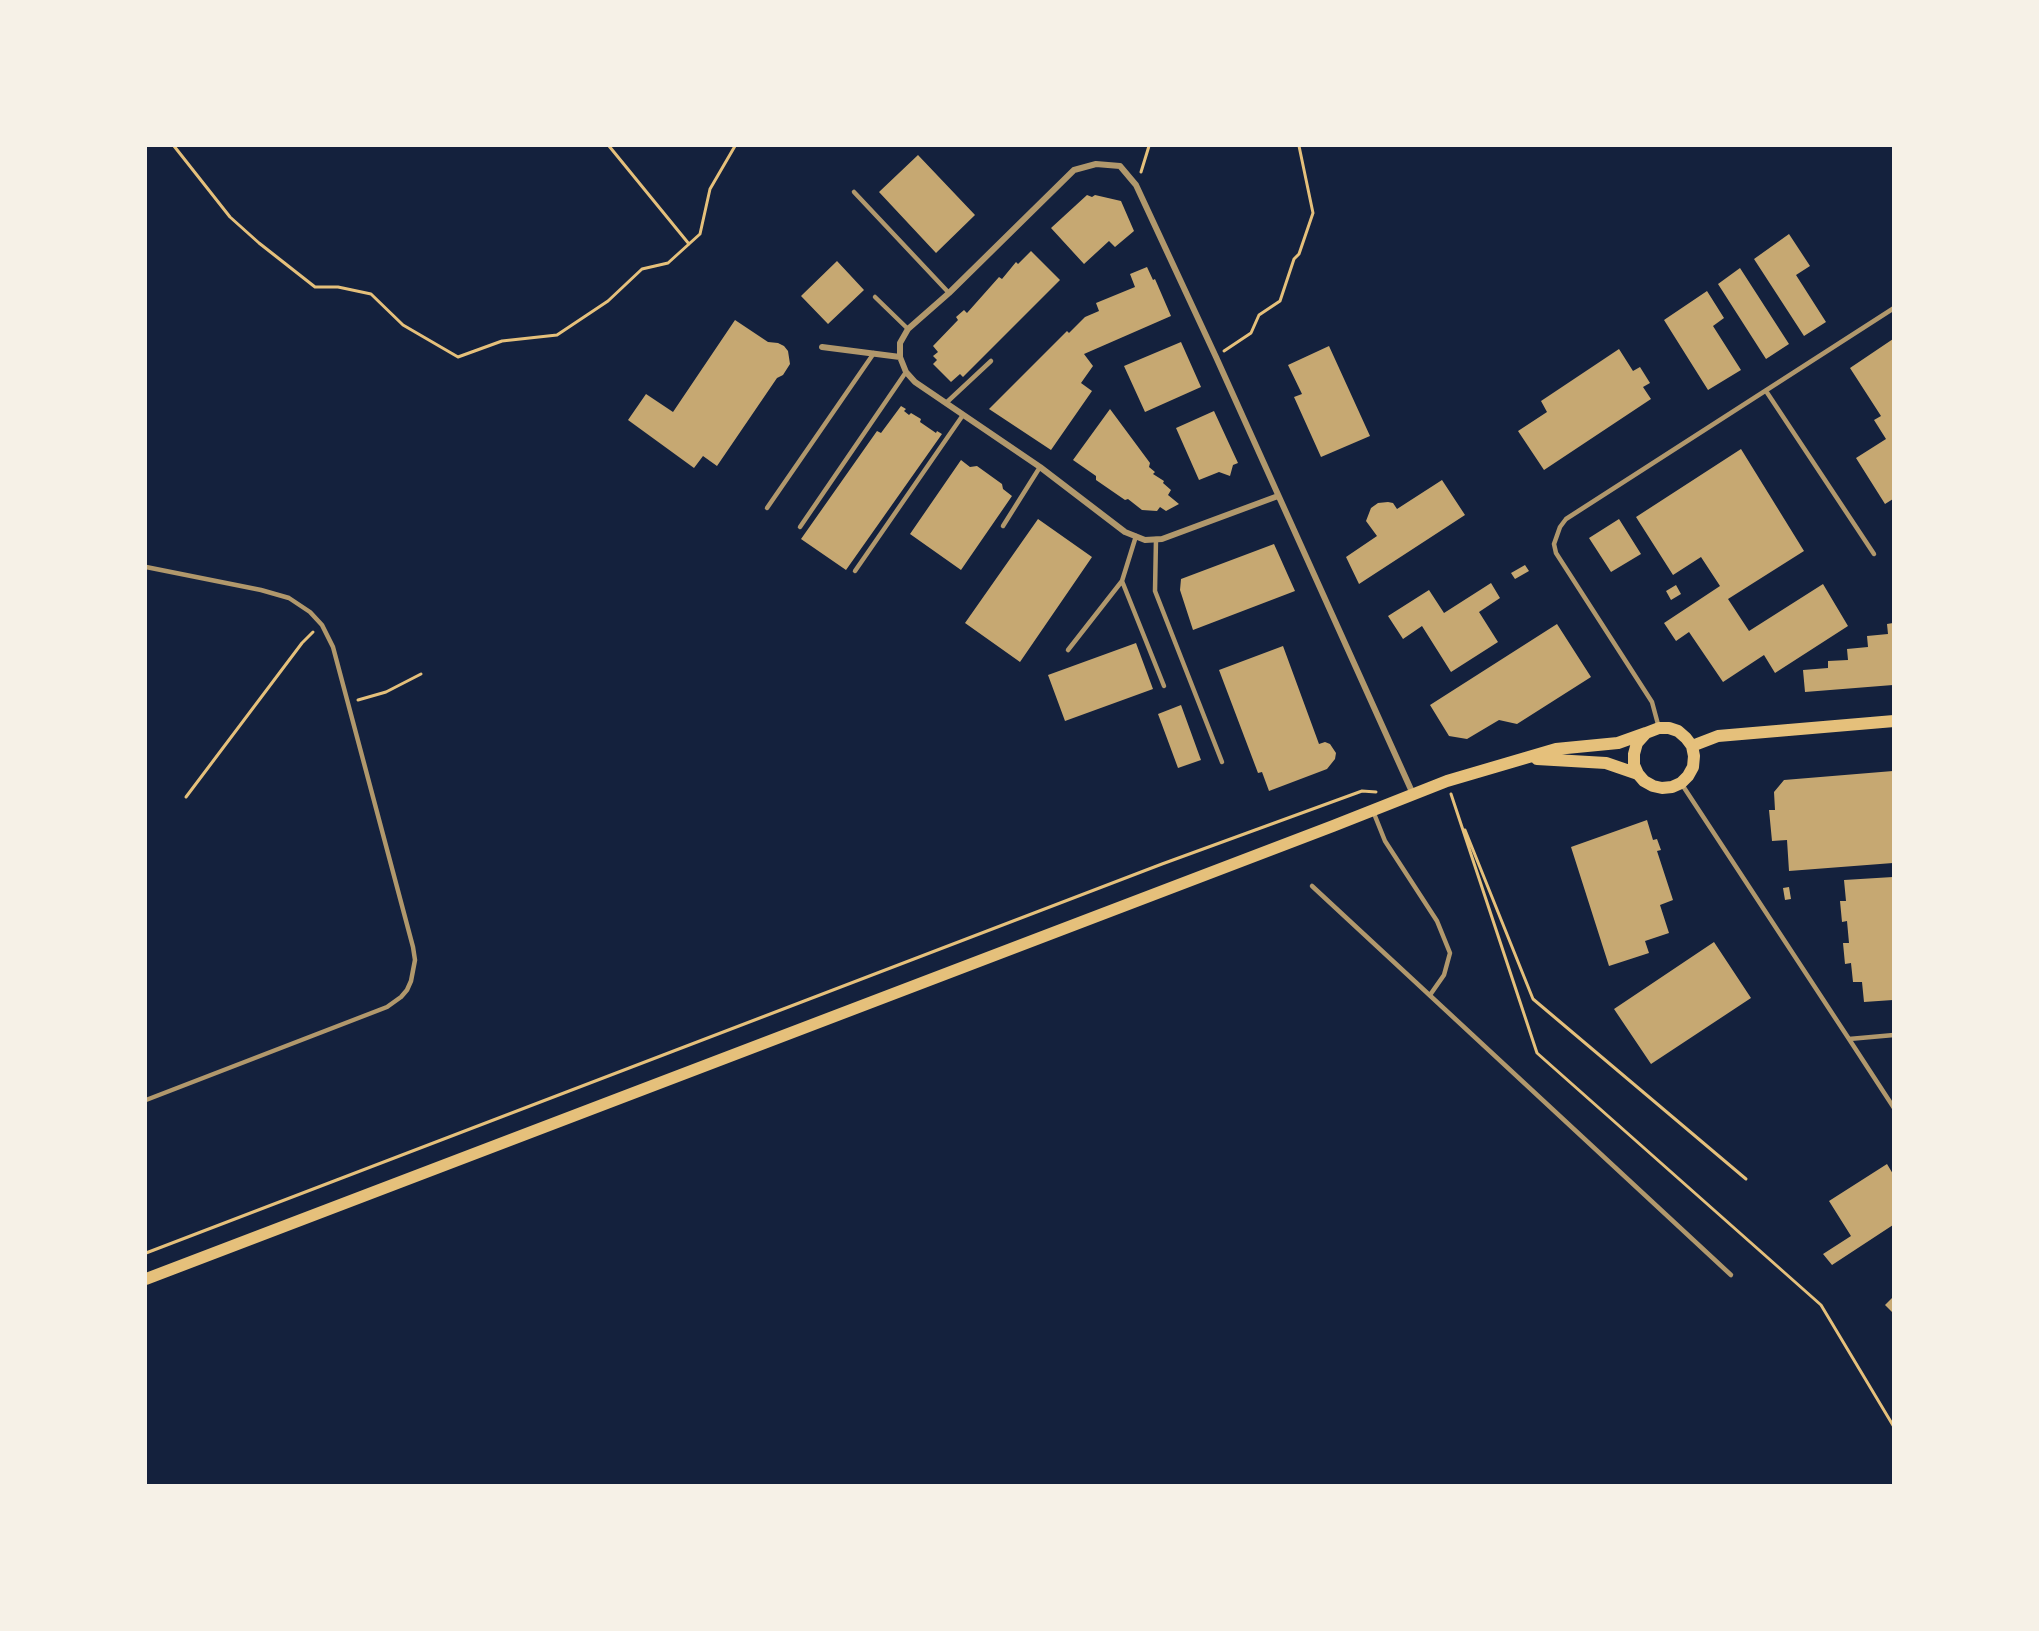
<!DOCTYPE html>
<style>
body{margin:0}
#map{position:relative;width:2039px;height:1631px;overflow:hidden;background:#14213d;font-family:"IBM Plex Sans",sans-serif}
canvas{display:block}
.frame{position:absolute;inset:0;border:147px solid #f6f1e7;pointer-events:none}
</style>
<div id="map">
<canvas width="2039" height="1631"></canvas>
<div class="frame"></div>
</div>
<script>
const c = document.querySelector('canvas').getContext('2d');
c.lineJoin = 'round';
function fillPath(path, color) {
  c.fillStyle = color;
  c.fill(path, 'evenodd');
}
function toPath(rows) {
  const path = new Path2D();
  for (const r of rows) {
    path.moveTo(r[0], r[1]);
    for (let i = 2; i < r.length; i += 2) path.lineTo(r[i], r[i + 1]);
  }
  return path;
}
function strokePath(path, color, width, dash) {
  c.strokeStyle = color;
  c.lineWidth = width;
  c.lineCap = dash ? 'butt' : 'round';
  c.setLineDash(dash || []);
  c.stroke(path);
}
const building = toPath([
 [918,155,975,215,936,253,879,192],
 [1087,195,1092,197,1095,195,1121,201,1134,231,1115,247,1109,241,1084,264,1051,228],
 [1789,234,1810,266,1796,275,1826,322,1804,336,1754,259],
 [1031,251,1060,280,963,377,960,374,951,382,933,364,937,360,933,356,938,352,933,346,958,320,956,317,964,310,967,313,999,277,1002,279,1016,262,1018,264],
 [837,261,864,290,828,324,801,296],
 [1147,267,1153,280,1155,279,1171,316,1084,354,1093,366,1081,383,1092,391,1051,450,989,409,1067,331,1069,333,1085,317,1099,311,1096,303,1135,287,1130,274],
 [1740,268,1789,344,1766,359,1718,284],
 [1707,291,1724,318,1713,326,1741,370,1708,390,1664,320],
 [735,320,768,342,778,343,784,346,788,351,790,364,783,375,777,378,717,466,703,456,694,468,628,420,646,394,673,412],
 [1893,339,1893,499,1885,504,1856,458,1886,439,1874,420,1881,416,1850,368],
 [1181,342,1201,387,1145,412,1124,366],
 [1329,346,1370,436,1321,457,1294,397,1302,394,1288,365],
 [1619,349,1633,371,1640,367,1650,383,1643,387,1651,399,1544,470,1518,431,1547,412,1541,401],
 [901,406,906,409,904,411,909,415,911,413,921,419,920,422,936,433,937,431,942,434,846,570,801,539,877,431,881,433],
 [1110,409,1150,463,1149,467,1155,472,1153,474,1164,481,1163,483,1171,490,1168,495,1179,504,1166,511,1160,507,1157,511,1142,510,1128,499,1125,500,1096,480,1096,476,1073,460],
 [1214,411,1238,463,1233,465,1230,476,1219,472,1199,480,1176,428],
 [1741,449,1804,551,1728,599,1749,631,1823,584,1848,626,1775,673,1764,655,1723,682,1689,632,1676,641,1664,623,1720,586,1701,557,1673,575,1636,517],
 [961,460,970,467,977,466,1002,484,1003,489,1012,496,961,570,910,534],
 [1442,480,1465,515,1359,584,1346,557,1377,536,1366,521,1371,508,1378,503,1388,502,1393,503,1397,509],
 [1038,519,1092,557,1020,662,965,623],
 [1619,519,1641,554,1611,572,1589,538],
 [1274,544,1295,591,1193,630,1180,590,1181,579],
 [1525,565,1529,571,1515,579,1511,573],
 [1491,583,1500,598,1479,612,1498,642,1451,672,1422,626,1403,639,1388,616,1429,590,1444,613],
 [1676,585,1681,594,1671,600,1666,591],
 [1893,623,1893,685,1805,692,1803,670,1828,668,1828,661,1848,660,1847,649,1868,647,1867,636,1888,634,1887,624],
 [1557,624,1591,677,1517,724,1499,720,1467,739,1449,736,1430,705],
 [1136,643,1153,689,1065,721,1048,675],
 [1283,646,1319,744,1325,742,1330,744,1336,753,1335,759,1327,769,1269,791,1262,772,1258,773,1219,670],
 [1181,705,1201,760,1178,768,1158,714],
 [1893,771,1893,863,1789,871,1787,840,1772,841,1769,810,1775,810,1774,792,1784,780],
 [1647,820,1653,840,1657,839,1661,850,1657,851,1673,900,1660,905,1669,933,1645,941,1649,953,1609,966,1571,847],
 [1893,877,1893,1000,1864,1002,1862,982,1853,982,1851,963,1845,964,1843,943,1849,943,1847,921,1842,922,1840,901,1846,901,1844,880],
 [1789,887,1791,899,1785,900,1783,888],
 [1714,942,1751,998,1651,1064,1614,1009],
 [1887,1164,1893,1174,1893,1225,1832,1265,1823,1254,1851,1236,1829,1201],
 [1893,1297,1893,1313,1885,1305]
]);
const path = toPath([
 [174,146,230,217,259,243,315,287,338,287,371,294,403,325,458,357,502,341,557,335,608,301,642,269,668,263,700,234,710,189,735,146],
 [609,146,689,244],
 [1141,172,1149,146],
 [1224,351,1251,333,1259,315,1280,301,1294,259,1299,254,1313,213,1299,146],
 [358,700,386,692,421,674],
 [1451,794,1537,1053,1821,1305,1894,1427],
 [186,797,302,643,313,632],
 [1465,830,1533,999,1746,1179],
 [146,1253,1162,864,1362,791,1376,792]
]);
const service = toPath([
 [854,192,949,293],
 [875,297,908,329],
 [1766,391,1874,554],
 [946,403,991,361],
 [767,508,874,353],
 [1003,526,1040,467],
 [800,527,906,372],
 [1136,536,1122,581,1164,686],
 [1156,539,1155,591,1222,762],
 [146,567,261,590,289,598,310,612,322,625,333,647,413,947,415,960,411,981,407,990,401,997,387,1007,146,1100],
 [855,571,963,415],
 [1068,650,1122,581],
 [1659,728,1652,702,1556,553,1554,544,1560,527,1566,519,1894,308],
 [1681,783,1849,1039],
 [1373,811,1385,841,1437,921,1450,953,1444,975,1430,995],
 [1312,886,1731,1275],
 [1894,1035,1849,1039,1894,1108]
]);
const minor = toPath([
 [822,347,900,357],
 [1278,496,1162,539,1145,540,1125,532,1040,467,915,382,906,372,900,357,900,343,908,329,949,293,1074,170,1096,164,1120,166,1136,185,1216,357,1413,794]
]);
const secondary = toPath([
 [1692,746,1718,736,1894,721],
 [1537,759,1606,763,1638,774,1644,781,1653,786,1662,788,1672,787,1681,783,1688,776,1693,767,1694,756,1692,746,1686,738,1678,731,1669,728,1659,728,1646,733,1637,743,1634,754,1634,765,1638,774],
 [146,1279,1333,826,1447,781,1556,749,1618,743,1646,733]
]);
fillPath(building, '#c6a872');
strokePath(path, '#e5c07b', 3);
strokePath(service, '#b1986c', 4.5);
strokePath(minor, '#b1986c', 6);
strokePath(secondary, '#e5c07b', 12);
</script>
